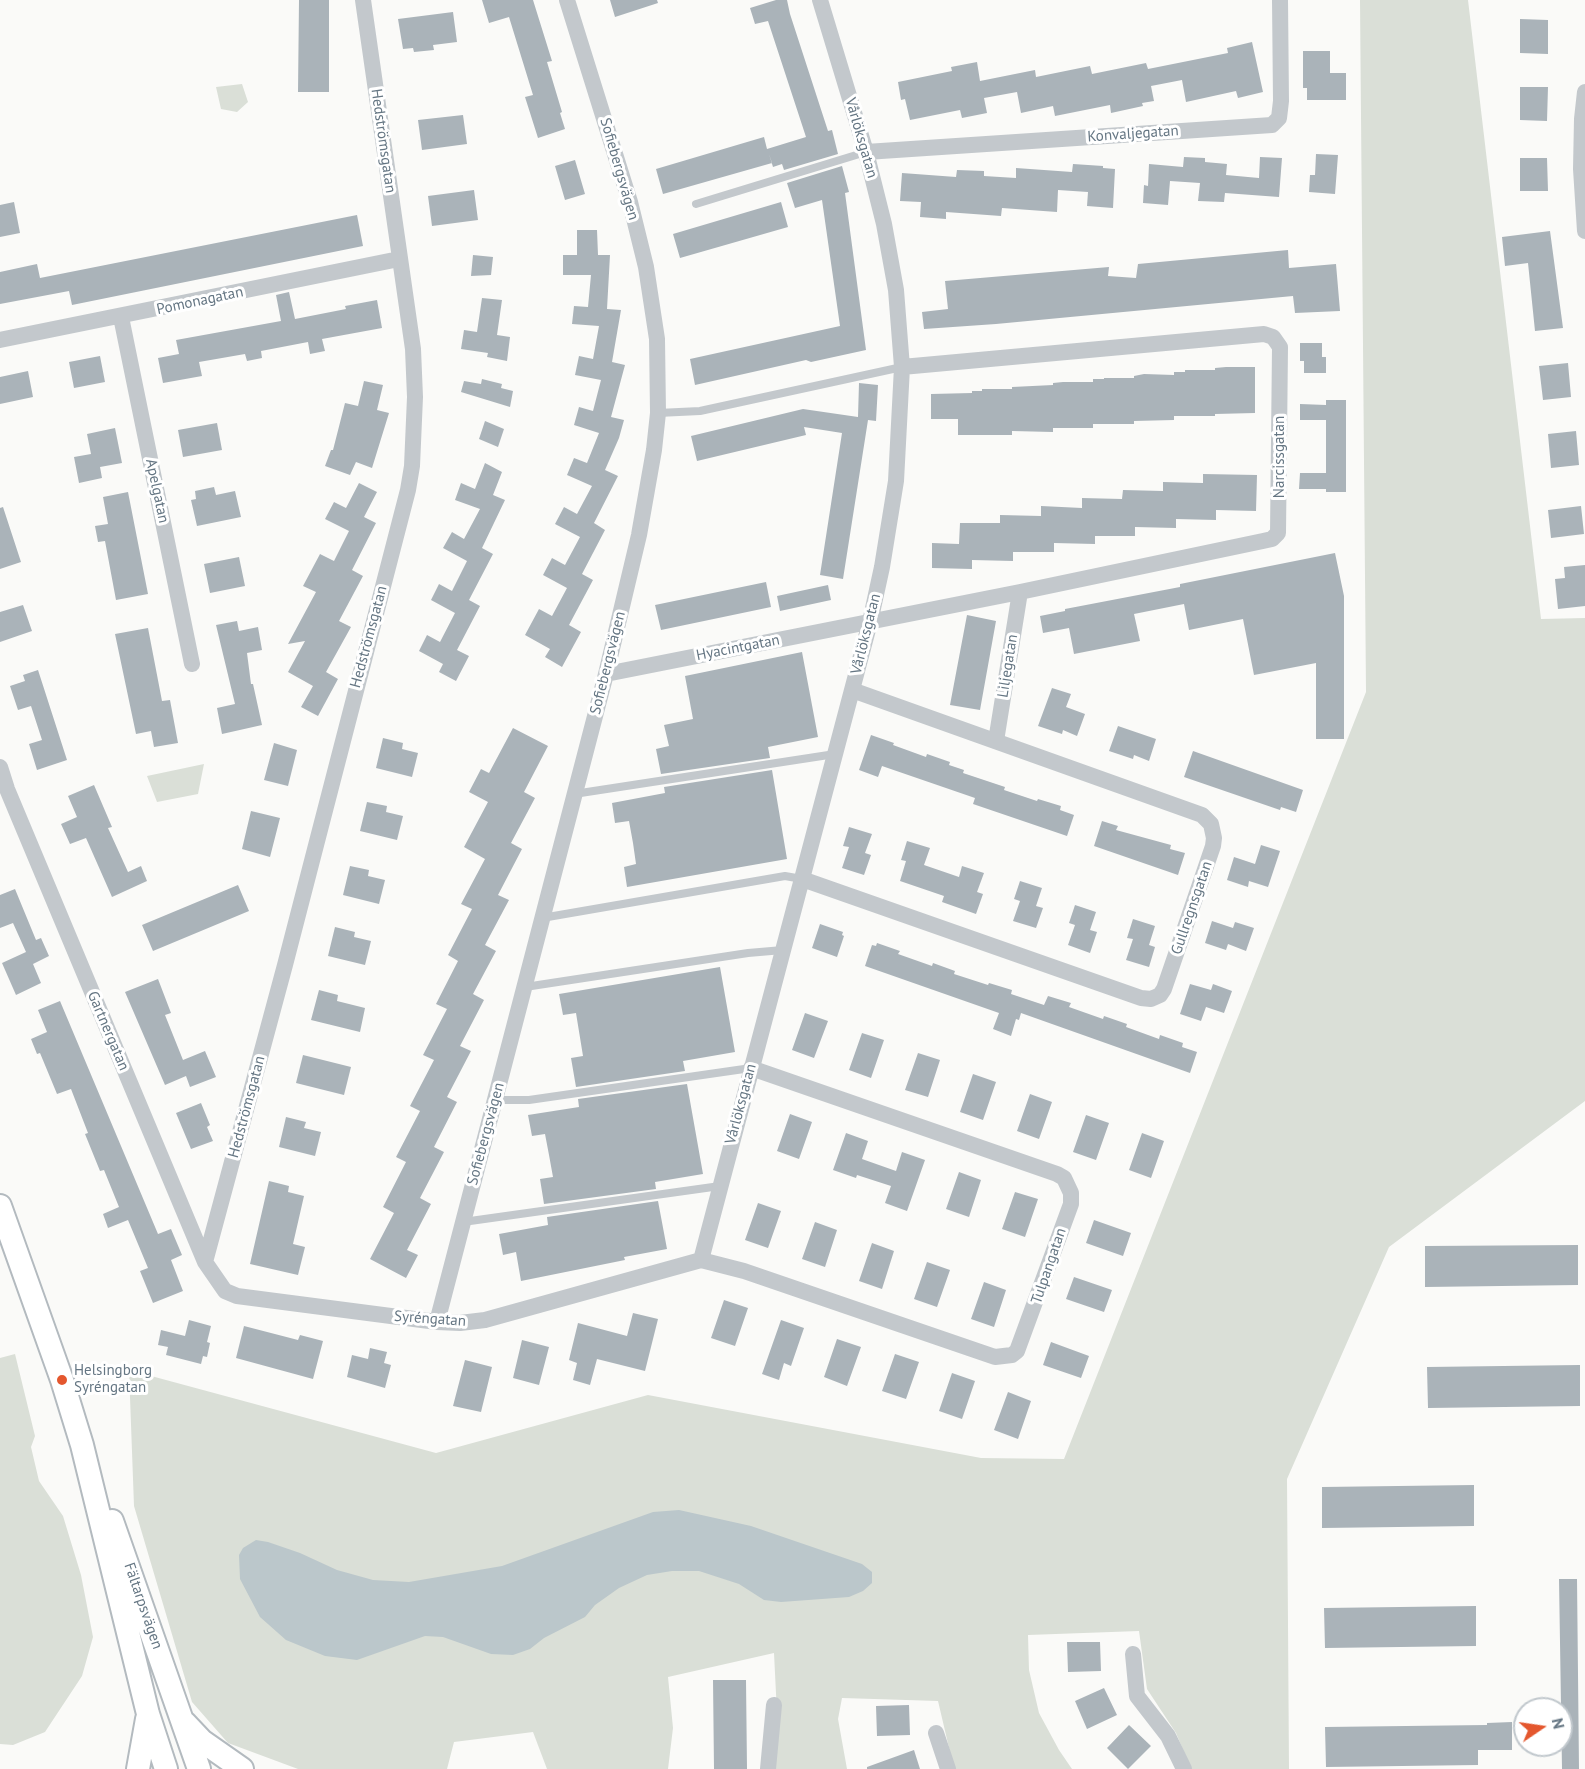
<!DOCTYPE html>
<meta charset="utf-8">
<style>
body{margin:0}
#map{position:relative;width:1585px;height:1769px;overflow:hidden;background:#fafaf8;font-family:"PT Sans",sans-serif}
canvas{display:block}
.north{position:absolute;left:1513px;top:1697px;width:60px;height:60px;box-sizing:border-box;background:#fff;border:2px solid #c1c8cd;border-radius:50%;rotate:77deg;font-size:16px;font-weight:700;line-height:24px;text-align:center;color:#657683}
.north::after{content:'';display:block;margin:auto;width:21px;height:27px;background:#e4572e;clip-path:polygon(50% 0,100% 100%,50% 72%,0 100%)}
</style>
<div id="map">
<canvas width="1585" height="1769"></canvas>
<div class="north">N</div>
</div>
<script>
const c = document.querySelector('canvas').getContext('2d');
c.lineJoin = 'round';
function fillPath(path, color) {
  c.fillStyle = color;
  c.fill(path, 'evenodd');
}
function toPath(rows) {
  const path = new Path2D();
  for (const r of rows) {
    path.moveTo(r[0], r[1]);
    for (let i = 2; i < r.length; i += 2) path.lineTo(r[i], r[i + 1]);
  }
  return path;
}
function strokePath(path, color, width, dash) {
  c.strokeStyle = color;
  c.lineWidth = width;
  c.lineCap = dash ? 'butt' : 'round';
  c.setLineDash(dash || []);
  c.stroke(path);
}
function drawText(font, color, halo, rows, align = 'center') {
  c.font = font + ' "PT Sans",sans-serif';
  c.lineWidth = 6;
  c.setLineDash([]);
  c.textBaseline = 'middle';
  c.strokeStyle = halo;
  c.fillStyle = color;
  for (const [text, x, y, turn = 0] of rows) {
    c.save();
    c.translate(x, y);
    c.rotate((+turn || 0) * Math.PI / 180);
    c.textAlign = isNaN(turn) ? turn : align;
    if (halo) c.strokeText(text, 0, 0);
    c.fillText(text, 0, 0);
    c.restore();
  }
}
const green = toPath([
 [1360,0,1468,0,1541,619,1585,618,1585,1101,1389,1247,1287,1479,1289,1769,1191,1769,1176,1733,1147,1689,1139,1631,1028,1635,1029,1670,1039,1713,1059,1750,1072,1769,954,1769,938,1701,842,1698,838,1719,847,1769,775,1769,778,1734,774,1653,668,1677,673,1728,668,1769,547,1769,533,1732,454,1742,447,1769,298,1769,228,1743,192,1702,134,1506,129,1370,436,1453,648,1395,981,1458,1064,1459,1366,692],
 [242,84,248,102,237,112,221,109,216,87],
 [204,764,198,794,157,802,147,776],
 [15,1354,35,1436,31,1447,39,1481,63,1516,81,1575,93,1637,82,1676,45,1732,13,1745,0,1744,0,1358]
]);
const water = toPath([
 [679,1510,751,1526,862,1564,872,1572,872,1583,863,1591,849,1597,781,1602,764,1600,739,1584,699,1571,672,1571,647,1575,619,1588,595,1605,585,1617,544,1638,530,1649,513,1655,491,1654,443,1637,425,1636,357,1660,325,1656,286,1640,260,1617,240,1579,239,1555,243,1548,256,1540,268,1542,300,1553,337,1570,373,1580,409,1582,502,1566,653,1512]
]);
const building = toPath([
 [299,0,329,0,329,92,298,92],
 [482,0,533,0,552,61,547,62,562,112,560,113,565,129,538,138,525,97,533,95,509,17,489,23],
 [610,0,657,0,658,3,615,17],
 [776,0,787,0,790,14,828,131,832,130,838,154,784,170,782,164,773,167,769,154,772,163,663,194,656,169,764,137,767,149,806,137,768,21,755,24,750,8],
 [453,12,457,42,433,45,434,50,414,52,413,48,403,49,398,19],
 [1520,19,1548,20,1548,54,1520,53],
 [1252,42,1263,92,1238,98,1236,91,1186,102,1182,80,1151,86,1154,101,1142,103,1143,106,1111,113,1110,105,1055,116,1053,106,1021,113,1017,92,984,98,987,113,962,118,960,110,910,120,905,99,901,100,898,82,952,71,951,67,977,62,980,81,1035,70,1036,77,1090,66,1092,74,1146,63,1148,69,1228,53,1227,48],
 [1303,51,1330,51,1330,73,1346,73,1346,100,1307,100,1307,88,1303,88],
 [1520,87,1548,87,1547,121,1520,120],
 [463,115,467,144,422,150,418,120],
 [1316,154,1338,155,1335,194,1309,192,1310,175,1315,175],
 [1184,157,1205,158,1205,162,1227,164,1226,175,1259,178,1260,157,1282,158,1279,197,1225,193,1224,202,1198,201,1200,183,1170,181,1168,205,1143,203,1144,185,1148,186,1149,164,1183,167],
 [1520,158,1547,158,1548,191,1520,191],
 [575,160,585,194,565,200,555,166],
 [1073,164,1103,166,1103,168,1115,169,1113,208,1087,206,1088,192,1058,190,1057,212,1002,208,1001,216,946,212,946,219,920,217,921,202,900,201,902,173,956,177,957,170,984,171,984,176,1016,178,1016,168,1072,172],
 [842,166,849,192,845,193,866,350,811,362,806,360,695,385,690,359,840,326,822,200,795,208,787,183],
 [474,190,478,220,432,226,428,196],
 [14,202,20,233,0,237,0,205],
 [781,202,788,227,680,258,673,234],
 [357,215,363,246,72,305,69,291,0,304,0,272,37,264,40,278],
 [577,230,597,230,598,255,610,255,607,309,621,310,612,362,625,365,611,417,624,420,619,438,605,470,618,476,594,523,605,530,582,574,593,580,569,625,581,632,562,667,545,657,550,649,525,635,539,609,552,616,567,588,543,575,552,558,565,565,580,537,555,524,564,507,577,514,592,486,567,475,574,458,587,463,599,433,574,425,579,407,593,411,601,380,575,375,579,356,593,359,599,326,572,324,574,306,588,307,591,275,563,275,563,255,577,255],
 [1550,231,1563,328,1535,331,1528,263,1505,266,1502,237],
 [1288,250,1289,268,1336,264,1340,311,1295,313,1293,296,996,324,924,329,922,312,948,309,945,281,1109,267,1108,276,1136,278,1138,264],
 [473,255,493,257,491,275,471,276],
 [289,292,295,319,346,309,345,306,377,300,382,328,322,339,325,351,310,354,308,342,261,351,262,358,247,361,245,354,199,362,202,376,163,383,158,358,179,354,176,340,281,321,276,295],
 [482,298,502,300,497,335,510,337,507,361,487,357,488,353,461,349,464,330,477,332],
 [1300,343,1322,343,1322,357,1326,357,1326,373,1304,373,1304,361,1300,361],
 [100,356,105,382,74,388,69,362],
 [1568,363,1571,397,1543,400,1539,366],
 [1226,367,1255,367,1255,413,1215,414,1215,416,1174,416,1174,420,1134,421,1134,424,1093,424,1093,428,1053,428,1053,432,1012,431,1012,435,958,435,958,419,931,419,931,394,972,393,972,391,982,391,982,389,1012,389,1012,387,1053,385,1053,383,1063,382,1093,382,1093,379,1104,379,1104,378,1134,378,1134,376,1144,374,1174,375,1174,372,1185,372,1185,370,1215,370,1215,368],
 [28,371,33,397,0,404,0,377],
 [482,379,502,384,501,388,513,391,510,407,461,392,464,381,481,384],
 [364,381,383,385,377,410,389,413,372,468,356,462,350,475,325,466,331,450,333,450,345,403,358,406],
 [859,383,878,385,876,421,868,420,843,579,820,575,842,433,804,427,806,435,697,461,691,436,803,409,858,417],
 [1326,400,1346,400,1346,492,1326,492,1326,489,1299,489,1300,473,1326,473,1326,420,1300,420,1300,404,1326,405],
 [485,421,504,429,498,447,479,439],
 [217,423,222,450,183,457,178,430],
 [115,428,122,463,100,467,102,478,79,483,74,457,91,454,87,434],
 [1576,431,1579,465,1551,468,1548,434],
 [485,463,502,472,493,495,505,500,482,548,493,554,469,600,480,606,457,650,469,656,456,681,439,672,443,664,419,651,427,635,440,642,455,613,431,600,439,584,452,591,467,561,443,548,452,532,464,539,480,509,455,500,461,483,475,489],
 [1203,474,1257,475,1256,511,1216,510,1216,520,1176,519,1176,528,1135,527,1135,536,1095,536,1095,544,1054,543,1054,552,1013,552,1013,561,972,560,972,569,932,568,932,543,959,544,960,523,1000,523,1000,515,1041,516,1041,506,1082,508,1082,498,1122,499,1123,490,1163,491,1163,482,1203,483],
 [359,483,377,492,364,517,376,523,352,570,363,576,339,621,351,627,326,672,338,679,318,716,301,707,313,686,288,672,305,641,288,644,316,592,303,586,320,554,334,561,349,531,325,519,334,502,346,508],
 [214,487,216,495,235,491,241,517,197,526,191,500,196,499,195,491],
 [128,492,148,594,116,600,105,541,98,542,95,526,108,524,103,497],
 [1581,506,1584,534,1551,538,1548,510],
 [3,507,21,562,0,569,0,508],
 [1335,553,1344,596,1344,739,1316,739,1316,663,1254,675,1243,619,1189,630,1184,604,1134,614,1140,641,1074,654,1069,628,1043,633,1040,616,1065,611,1065,609,1180,587,1180,584],
 [239,557,245,586,210,593,204,564],
 [1585,565,1585,606,1558,609,1555,579,1565,578,1564,567],
 [766,582,771,607,661,630,655,605],
 [828,585,831,600,780,611,777,596],
 [23,605,32,631,0,642,0,612],
 [967,615,996,621,980,710,950,705],
 [237,621,239,631,258,627,262,650,247,653,251,684,253,684,262,725,222,734,217,708,235,704,216,625],
 [148,628,162,701,170,700,178,743,154,747,151,731,136,734,115,634],
 [802,652,818,737,768,747,770,758,661,774,656,749,669,746,664,725,693,719,685,676],
 [38,670,67,760,37,770,29,744,42,740,31,706,18,710,10,686,25,681,23,675],
 [1052,688,1071,694,1066,707,1085,714,1077,736,1063,730,1062,734,1038,726],
 [1118,726,1156,739,1149,761,1134,755,1133,759,1109,751],
 [513,728,548,746,524,792,535,798,511,843,522,849,498,895,509,900,485,945,496,951,473,994,484,1000,460,1046,471,1051,447,1097,457,1102,434,1147,444,1152,420,1198,431,1204,407,1250,418,1255,406,1278,370,1259,394,1213,383,1207,406,1162,396,1157,420,1111,410,1106,434,1060,423,1055,447,1009,436,1004,458,961,448,955,472,909,461,904,485,859,464,847,488,802,469,792,481,769,489,773],
 [871,735,894,743,893,745,926,757,927,754,950,762,949,765,964,770,963,773,1005,787,1004,790,1037,801,1038,799,1061,806,1060,810,1074,815,1067,836,973,804,975,798,882,766,878,777,859,770],
 [383,738,403,743,402,749,418,753,412,777,376,768],
 [274,743,297,750,288,786,264,780],
 [1193,751,1303,790,1296,812,1281,807,1280,810,1184,777],
 [772,770,787,859,627,887,624,867,636,864,633,843,629,821,615,823,612,803,665,793,664,787],
 [94,785,112,827,108,828,128,872,141,866,147,881,112,897,86,838,70,844,61,824,77,817,68,796],
 [367,802,387,806,386,812,403,816,397,840,360,831],
 [251,811,280,818,270,857,242,849],
 [1102,821,1118,826,1116,830,1171,845,1170,849,1185,853,1178,875,1094,846],
 [849,827,872,834,865,853,871,855,864,875,842,868,849,847,843,846],
 [907,841,930,848,924,865,959,877,962,866,984,873,977,892,983,894,976,914,942,902,944,896,900,881,906,861,901,860],
 [1261,845,1280,851,1268,887,1249,881,1248,887,1227,880,1234,857,1255,864],
 [350,866,369,870,368,876,385,880,379,904,343,895],
 [1020,881,1042,888,1036,906,1043,908,1036,928,1013,921,1020,901,1014,899],
 [238,885,249,911,153,951,142,925],
 [15,889,36,940,41,938,49,956,33,964,41,983,16,995,2,963,26,952,13,923,0,928,0,895],
 [1075,905,1096,912,1090,930,1097,932,1090,953,1068,945,1075,925,1069,923],
 [1133,919,1155,926,1149,945,1155,947,1149,967,1126,960,1133,939,1127,938],
 [1212,921,1233,928,1235,922,1254,928,1246,951,1228,944,1226,950,1205,943],
 [820,924,843,932,842,935,844,936,837,957,812,948],
 [335,927,355,932,354,937,371,941,365,965,328,956],
 [877,943,900,951,898,954,932,966,933,963,955,971,954,974,988,985,989,983,1012,990,1011,994,1044,1005,1048,996,1071,1003,1069,1007,1103,1019,1104,1016,1127,1024,1126,1027,1159,1039,1160,1035,1183,1043,1182,1047,1197,1052,1190,1073,1021,1013,1019,1020,1016,1019,1011,1036,993,1029,999,1013,865,966,872,945,876,946],
 [720,967,735,1052,683,1061,685,1071,576,1087,571,1058,583,1056,576,1013,563,1015,559,994],
 [158,979,171,1013,165,1015,183,1060,205,1051,216,1077,190,1087,186,1076,165,1085,125,992],
 [1190,984,1211,990,1213,984,1232,991,1224,1013,1206,1007,1201,1021,1180,1014],
 [319,990,338,995,337,1001,365,1008,360,1032,311,1020],
 [60,1001,158,1234,171,1229,182,1255,171,1260,183,1291,153,1303,140,1271,148,1268,128,1220,108,1228,103,1214,119,1207,104,1170,100,1171,85,1134,88,1133,71,1089,57,1094,40,1053,37,1054,31,1039,47,1032,38,1010],
 [805,1013,828,1021,814,1058,792,1050],
 [862,1033,884,1040,871,1078,849,1070],
 [918,1053,940,1060,928,1097,905,1090],
 [303,1055,351,1067,344,1095,296,1083],
 [973,1074,996,1082,983,1120,960,1112],
 [687,1084,703,1174,655,1182,656,1189,544,1204,540,1179,553,1177,549,1155,545,1134,532,1136,528,1115,579,1107,578,1099],
 [1030,1094,1052,1102,1039,1139,1017,1131],
 [201,1103,210,1125,207,1127,213,1141,191,1149,176,1113],
 [790,1114,812,1122,799,1159,777,1151],
 [1086,1115,1109,1123,1096,1160,1073,1152],
 [286,1117,306,1122,304,1128,321,1132,315,1156,279,1147],
 [846,1133,868,1141,862,1159,896,1171,902,1152,925,1160,907,1211,885,1203,891,1186,857,1175,856,1178,833,1170],
 [1142,1133,1164,1141,1151,1178,1129,1170],
 [959,1172,981,1180,969,1217,946,1209],
 [269,1181,289,1186,288,1192,304,1196,293,1244,305,1247,298,1275,250,1264],
 [1015,1192,1038,1199,1025,1237,1002,1229],
 [658,1201,667,1249,624,1257,625,1260,521,1281,516,1252,503,1255,499,1234,548,1225,547,1217],
 [758,1203,781,1211,768,1248,745,1240],
 [1094,1220,1131,1233,1123,1256,1086,1243],
 [815,1222,837,1230,825,1267,802,1259],
 [872,1243,894,1251,882,1289,859,1281],
 [1578,1245,1578,1285,1425,1287,1425,1246],
 [927,1262,950,1270,937,1307,914,1299],
 [1074,1277,1112,1290,1104,1312,1066,1299],
 [984,1282,1006,1290,994,1327,971,1319],
 [724,1300,748,1308,735,1346,711,1338],
 [633,1313,658,1319,645,1371,597,1359,590,1385,573,1380,577,1363,569,1360,578,1323,627,1336],
 [189,1320,211,1326,207,1342,210,1343,207,1357,203,1356,201,1364,166,1355,168,1347,158,1345,161,1330,185,1336],
 [781,1320,804,1328,791,1366,784,1363,779,1380,762,1374],
 [244,1326,298,1340,300,1335,323,1341,313,1379,236,1358],
 [837,1339,861,1347,847,1386,824,1377],
 [522,1340,549,1347,539,1385,513,1378],
 [1051,1342,1089,1356,1081,1378,1043,1365],
 [370,1348,387,1352,384,1363,391,1365,385,1388,347,1377,352,1355,368,1359],
 [895,1354,919,1362,906,1399,882,1391],
 [465,1360,492,1367,481,1412,453,1406],
 [1580,1365,1580,1406,1428,1408,1427,1367],
 [952,1373,975,1381,962,1419,939,1411],
 [1008,1392,1031,1401,1018,1439,994,1430],
 [1474,1485,1474,1526,1322,1528,1322,1487],
 [1559,1579,1577,1579,1579,1769,1562,1769],
 [1476,1606,1476,1646,1325,1648,1324,1608],
 [1067,1642,1100,1642,1101,1671,1068,1672],
 [713,1680,746,1680,747,1769,714,1769],
 [1104,1688,1117,1715,1087,1729,1075,1701],
 [909,1705,910,1735,877,1736,876,1706],
 [1512,1722,1512,1750,1478,1750,1478,1765,1326,1767,1325,1727,1487,1725,1487,1723],
 [1129,1725,1151,1746,1128,1769,1107,1748],
 [914,1750,920,1769,867,1769,867,1767]
]);
const lane = toPath([
 [696,204,866,152],
 [658,413,700,411,902,367],
 [574,794,835,754],
 [542,918,785,876,802,879],
 [525,987,748,953,783,950],
 [495,1100,529,1100,751,1068],
 [463,1222,720,1186]
]);
const street = toPath([
 [1585,92,1582,119,1581,169,1585,231],
 [866,152,1272,125,1279,118,1281,101,1280,0],
 [121,317,192,664],
 [0,340,399,259],
 [606,674,1020,592,1263,541,1272,539,1278,533,1280,347,1273,337,1264,334,902,367],
 [996,741,1020,592],
 [0,767,7,789,205,1262,225,1291,237,1296,437,1322,460,1323,485,1320,701,1260,744,1271,995,1357,1012,1355,1017,1351,1071,1204,1071,1193,1064,1178,1057,1174,751,1068],
 [802,879,1141,998,1151,999,1160,995,1164,989,1213,846,1214,838,1211,824,1202,815,852,690],
 [701,1260,870,622,882,567,896,481,902,367,896,290,884,224,866,152,820,0],
 [205,1262,285,965,408,490,412,466,415,397,413,349,363,0],
 [437,1322,606,674,639,535,654,450,658,413,657,339,646,267,630,202,567,0],
 [1133,1654,1137,1696,1168,1736,1184,1769],
 [936,1733,948,1769],
 [768,1769,774,1705]
]);
const secondary = toPath([
 [0,1206,62,1380,82,1445,148,1714,166,1769],
 [112,1521,199,1769],
 [185,1723,202,1741,242,1769],
 [138,1769,147,1719]
]);
const markers = [
 [62,1380,6,"#e4572e"]
];
const streetNames = [
 ["Konvaljegatan",1133,134,-4],
 ["Vårlöksgatan",861,138,74],
 ["Hedströmsgatan",383,141,82],
 ["Sofiebergsvägen",619,169,74],
 ["Pomonagatan",200,301,-12],
 ["Narcissgatan",1280,457,-90],
 ["Apelgatan",157,491,78],
 ["Vårlöksgatan",866,634,-76],
 ["Hedströmsgatan",369,637,-75],
 ["Hyacintgatan",738,648,-11],
 ["Sofiebergsvägen",608,663,-76],
 ["Liljegatan",1008,666,-81],
 ["Gullregnsgatan",1192,908,-71],
 ["Gartnergatan",108,1031,67],
 ["Vårlöksgatan",741,1104,-75],
 ["Hedströmsgatan",247,1107,-75],
 ["Sofiebergsvägen",486,1134,-75],
 ["Tulpangatan",1049,1266,-71],
 ["Syréngatan",430,1319,4],
 ["Fältarpsvägen",143,1606,71]
];
const poiNames = [
 ["Helsingborg",74,1371],
 ["Syréngatan",74,1388]
];
fillPath(green, '#dadfd7');
fillPath(water, '#bbc7cb');
fillPath(building, '#aab3b9');
strokePath(secondary, '#b3babf', 26);
strokePath(lane, '#c3c8cc', 8);
strokePath(street, '#c3c8cc', 16);
strokePath(secondary, '#fff', 22);
for (const [x, y, r, color] of markers) {
  const dot = new Path2D();
  dot.arc(x, y, r, 0, 2 * Math.PI);
  c.fillStyle = color;
  c.fill(dot);
  strokePath(dot, '#fff', 2);
}
drawText('15px', '#657683', '#fff', streetNames);
drawText('15px', '#657683', '#fff', poiNames, 'left');
</script>
